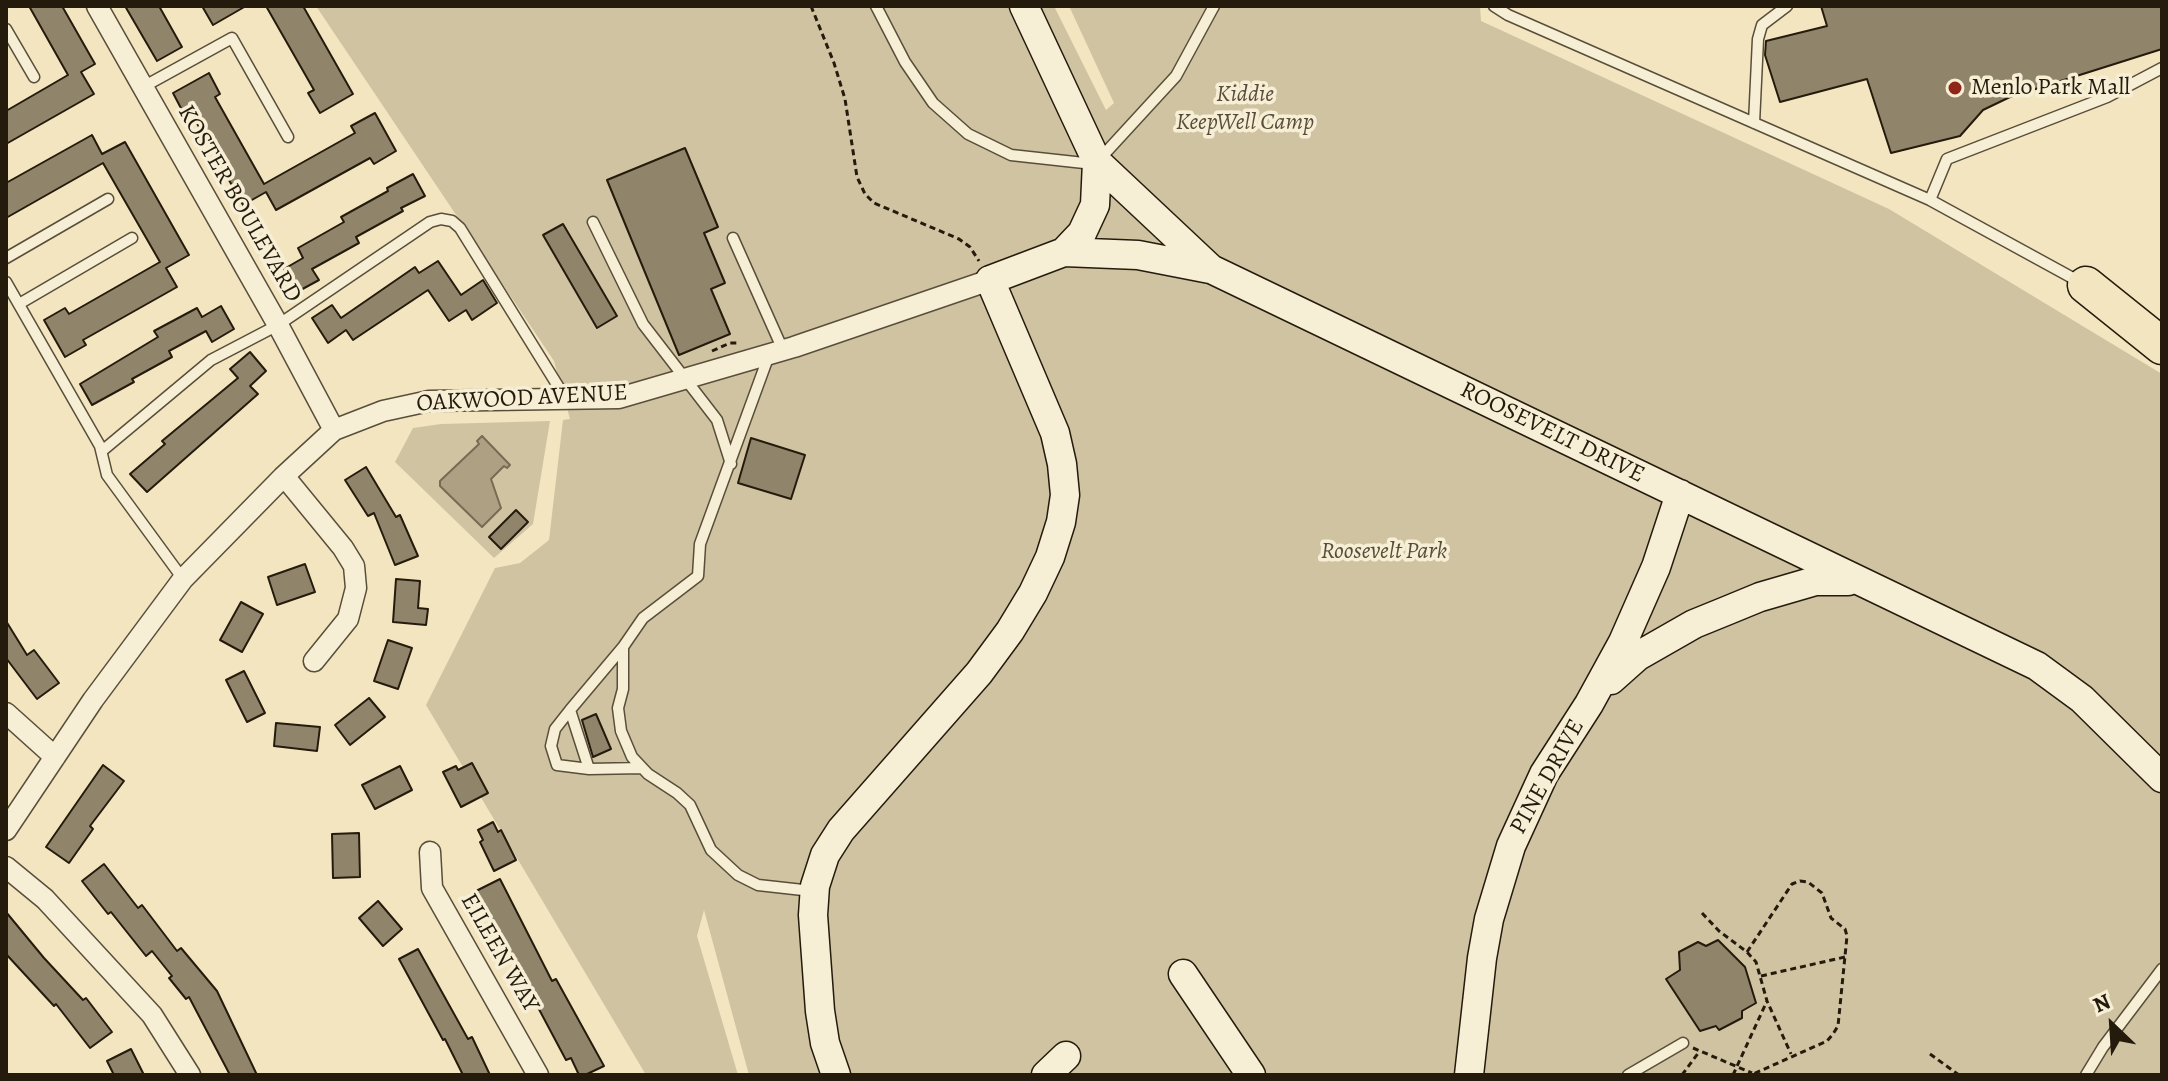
<!DOCTYPE html>
<style>
body{margin:0}
#map{position:relative;width:2168px;height:1081px;overflow:hidden;background:#f3e5c0;font-family:Alegreya,serif}
canvas{display:block}
.frame{position:absolute;inset:0;border:8px solid #251b0d;pointer-events:none}
.north{position:absolute;left:2072px;top:985px;width:80px;height:80px;-webkit-text-stroke:6px #f7eed6;paint-order:stroke;rotate:335deg;font-size:22px;font-weight:700;line-height:32px;text-align:center;color:#251b0d}
.north::after{content:'';display:block;margin:auto;width:28px;height:36px;background:#251b0d;clip-path:polygon(50% 0,100% 100%,50% 72%,0 100%)}
</style>
<div id="map">
<canvas width="2168" height="1081"></canvas>
<div class="frame"></div>
<div class="north">N</div>
</div>
<script>
const c = document.querySelector('canvas').getContext('2d');
c.lineJoin = 'round';
function fillPath(path, color) {
  c.fillStyle = color;
  c.fill(path, 'evenodd');
}
function toPath(rows) {
  const path = new Path2D();
  for (const r of rows) {
    path.moveTo(r[0], r[1]);
    for (let i = 2; i < r.length; i += 2) path.lineTo(r[i], r[i + 1]);
  }
  return path;
}
function strokePath(path, color, width, dash) {
  c.strokeStyle = color;
  c.lineWidth = width;
  c.lineCap = dash ? 'butt' : 'round';
  c.setLineDash(dash || []);
  c.stroke(path);
}
function drawText(font, color, halo, rows, align = 'center') {
  c.font = font + ' Alegreya,serif';
  c.lineWidth = 7;
  c.setLineDash([]);
  c.textBaseline = 'middle';
  c.strokeStyle = halo;
  c.fillStyle = color;
  for (const [text, x, y, turn = 0] of rows) {
    c.save();
    c.translate(x, y);
    c.rotate((+turn || 0) * Math.PI / 180);
    c.textAlign = isNaN(turn) ? turn : align;
    if (halo) c.strokeText(text, 0, 0);
    c.fillText(text, 0, 0);
    c.restore();
  }
}
const green = toPath([
 [316,6,1054,6,1106,110,1114,103,1069,6,1480,6,1481,21,1889,209,2162,374,2162,1075,749,1075,704,910,697,936,738,1075,646,1075,426,705,495,568,520,563,549,540,563,420,570,419,554,361],
 [550,421,533,524,494,558,395,462,413,428,441,424]
]);
const water = toPath([
 [482,436,510,465,507,468,504,466,491,479,501,508,482,527,440,486,440,481,479,444,477,441,482,436]
]);
const building = toPath([
 [29,6,62,6,95,64,81,72,94,94,6,144,6,111,68,75,29,6],
 [125,6,159,6,182,47,157,61,125,6],
 [202,6,246,6,213,25,202,6],
 [266,6,303,6,353,94,320,113,308,93,314,90,266,6],
 [1821,6,2162,6,2162,49,2010,97,1983,110,1960,136,1891,153,1867,79,1780,102,1765,55,1766,41,1827,26,1821,6],
 [209,73,220,94,215,97,264,184,355,133,351,126,375,113,396,151,374,164,370,158,276,210,266,192,243,205,190,111,184,114,173,93,209,73],
 [92,135,102,154,125,142,189,255,166,268,177,287,83,340,86,345,65,357,44,320,65,308,69,314,160,262,103,163,6,218,6,183,92,135],
 [685,148,718,227,704,233,725,283,711,289,730,334,679,355,607,180,685,148],
 [413,174,425,196,401,208,403,211,356,237,359,243,312,269,319,280,297,292,284,269,303,258,298,248,344,222,341,217,388,191,387,188,413,174],
 [563,224,617,316,597,328,543,235,563,224],
 [438,261,461,295,483,280,497,303,472,320,466,310,449,321,428,290,353,340,346,330,328,343,312,318,332,305,341,318,415,267,419,273,438,261],
 [221,306,234,329,212,342,206,331,169,351,172,357,132,379,134,382,92,405,80,384,158,337,154,331,197,308,202,317,221,306],
 [250,352,266,371,250,386,258,394,147,492,130,474,165,444,162,441,238,378,230,369,250,352],
 [751,438,805,455,791,499,738,483,751,438],
 [366,467,396,517,400,515,418,556,395,565,374,513,368,516,345,480,366,467],
 [516,510,528,522,501,549,489,537,516,510],
 [305,564,315,592,277,605,268,577,305,564],
 [396,579,420,581,418,608,428,609,426,625,393,622,396,579],
 [241,602,263,614,242,652,220,640,241,602],
 [6,621,27,655,34,650,59,683,37,699,6,658,6,621],
 [388,640,412,648,398,689,374,681,388,640],
 [244,671,265,713,247,722,226,680,244,671],
 [369,698,385,717,350,745,335,725,369,698],
 [596,714,611,749,593,757,582,720,596,714],
 [276,723,320,727,317,751,274,746,276,723],
 [472,763,488,793,461,807,443,772,456,766,458,770,472,763],
 [103,765,124,781,90,826,93,829,69,863,46,847,103,765],
 [400,766,412,790,375,809,362,785,400,766],
 [493,822,498,832,501,830,516,860,494,871,480,842,483,840,478,830,493,822],
 [359,833,360,877,333,878,332,834,359,833],
 [104,864,138,908,142,905,177,951,181,948,217,991,257,1075,230,1075,189,997,186,999,169,978,172,976,152,951,146,956,111,912,108,914,82,881,104,864],
 [500,879,552,981,556,979,604,1066,585,1075,579,1075,571,1058,566,1060,476,891,500,879],
 [378,901,402,929,383,946,359,918,378,901],
 [6,912,44,958,83,1000,86,998,112,1032,90,1048,56,1004,54,1006,6,954,6,912],
 [1718,940,1745,967,1756,1003,1742,1011,1742,1018,1719,1030,1716,1026,1700,1031,1666,979,1680,970,1679,952,1698,942,1706,946,1718,940],
 [418,949,468,1039,472,1037,490,1075,463,1075,445,1039,443,1040,399,959,418,949],
 [131,1049,144,1075,114,1075,107,1061,131,1049]
]);
const path = toPath([
 [811,6,834,63,845,99,857,177,865,194,874,203,959,239,970,247,979,261],
 [712,351,730,343,739,343],
 [1702,913,1719,931,1747,952,1756,962,1767,1001,1791,1054],
 [1747,952,1792,884,1800,881,1808,882,1822,893,1831,918,1845,929,1847,936,1838,1026,1833,1034,1827,1041,1751,1075],
 [1761,976,1845,957],
 [1693,1048,1752,1073],
 [1930,1054,1959,1075],
 [1682,1075,1699,1052],
 [1733,1075,1767,1001]
]);
const lane = toPath([
 [876,6,905,62,933,103,968,134,1011,155,1084,163,1097,162,1176,76,1214,6],
 [1494,6,1508,15,1930,200,2080,282],
 [6,29,34,77],
 [143,87,232,38,288,137],
 [1754,123,1758,39,1762,25,1787,6],
 [1930,200,1947,159,2107,97,2162,68],
 [593,222,643,324,717,420,731,464],
 [733,238,783,350],
 [6,258,108,199],
 [6,282,100,446,107,475,183,579],
 [19,304,132,238],
 [769,355,700,544,698,576,643,618,623,647,623,689,618,708,621,731,632,757,648,774,677,793,690,805,711,850,738,875,758,885,812,891],
 [102,451,211,360,278,325,430,222,441,219,452,221,460,228,566,399],
 [570,710,555,729,551,746,557,765,589,769,642,768],
 [589,769,570,710,623,647],
 [1628,1075,1683,1043],
 [2086,1075,2103,1047,2162,969]
]);
const street = toPath([
 [97,6,278,325,334,430],
 [284,476,343,548,354,566,356,588,348,619,314,661],
 [6,713,55,757],
 [6,830,93,700,183,579,284,476,334,430,383,411,429,401,619,398,794,347,990,280],
 [430,852,432,888,538,1075],
 [6,867,45,899,152,1015,190,1075]
]);
const secondary = toPath([
 [1024,6,1097,162,1211,269,2037,666,2082,699,2162,778],
 [1064,252,1082,233,1095,205,1097,162],
 [1611,680,1638,656,1694,624,1726,611,1760,597,1815,581,1848,581],
 [1183,974,1251,1075],
 [836,1075,825,1043,820,1011,813,915,815,886,825,855,841,830,979,673,1010,631,1033,593,1050,557,1061,522,1065,495,1062,464,1055,433,990,280,1064,252,1138,255,1210,269],
 [1046,1075,1066,1056],
 [1469,1075,1482,958,1489,919,1511,846,1544,774,1589,704,1623,642,1656,567,1680,494]
]);
const highway = toPath([
 [2086,285,2162,346]
]);
const markers = [
 [1955,88,8,"#8f2418"]
];
const poiNames = [
 ["Menlo Park Mall",1971,88]
];
const parkNames = [
 ["Kiddie",1245,95],
 ["KeepWell Camp",1245,123],
 ["Roosevelt Park",1384,552]
];
const streetNames = [
 ["KOSTER BOULEVARD",239,204,60],
 ["OAKWOOD AVENUE",522,399,-3],
 ["ROOSEVELT DRIVE",1552,433,26],
 ["PINE DRIVE",1548,777,-61],
 ["EILEEN WAY",499,953,60]
];
fillPath(green, '#d0c3a2');
fillPath(water, '#ada083');
strokePath(water, '#776b54', 2);
fillPath(building, '#90846a');
strokePath(building, '#251b0d', 2);
strokePath(lane, '#584e3a', 13);
strokePath(street, '#584e3a', 23);
strokePath(secondary, '#251b0d', 31);
strokePath(highway, '#251b0d', 39);
strokePath(path, '#251b0d', 3, [6, 4]);
strokePath(lane, '#f7eed6', 10);
strokePath(street, '#f7eed6', 20);
strokePath(secondary, '#f7eed6', 28);
strokePath(highway, '#f3e5c0', 36);
for (const [x, y, r, color] of markers) {
  const dot = new Path2D();
  dot.arc(x, y, r, 0, 2 * Math.PI);
  c.fillStyle = color;
  c.fill(dot);
  strokePath(dot, '#f7eed6', 3);
}
drawText('24px', '#251b0d', '#f7eed6', poiNames, 'left');
drawText('italic 24px', '#584d3a', '#f7eed6', parkNames);
drawText('24px', '#251b0d', '#f7eed6', streetNames);
</script>
